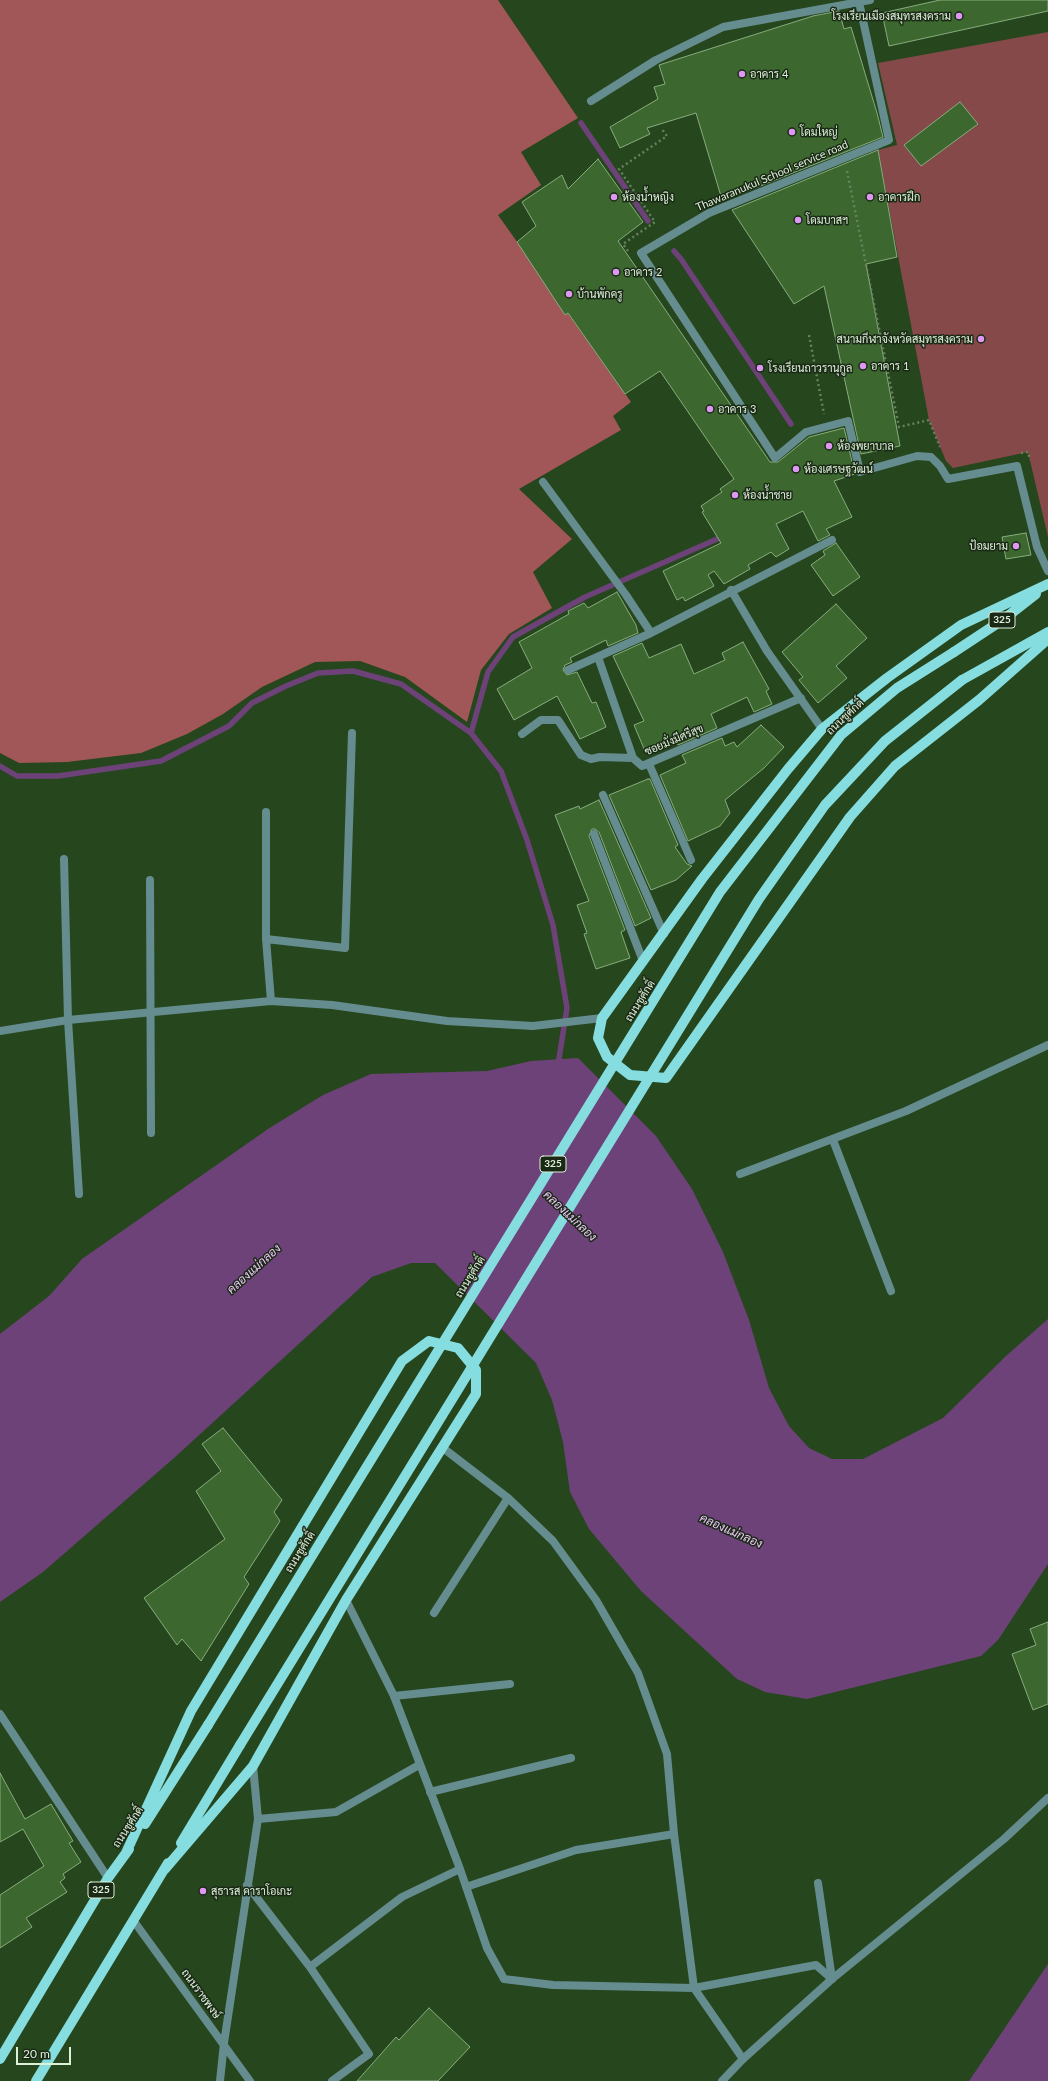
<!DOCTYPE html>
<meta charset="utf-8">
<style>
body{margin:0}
#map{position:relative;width:1048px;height:2081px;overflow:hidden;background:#26461d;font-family:Lato,sans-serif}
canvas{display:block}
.scale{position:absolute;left:16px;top:2047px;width:55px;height:18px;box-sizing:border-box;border:2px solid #ddf0d8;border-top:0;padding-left:5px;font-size:12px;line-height:14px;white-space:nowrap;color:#ddf0d8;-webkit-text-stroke:3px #1a2816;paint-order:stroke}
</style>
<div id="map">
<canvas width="1048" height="2081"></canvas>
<div class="scale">20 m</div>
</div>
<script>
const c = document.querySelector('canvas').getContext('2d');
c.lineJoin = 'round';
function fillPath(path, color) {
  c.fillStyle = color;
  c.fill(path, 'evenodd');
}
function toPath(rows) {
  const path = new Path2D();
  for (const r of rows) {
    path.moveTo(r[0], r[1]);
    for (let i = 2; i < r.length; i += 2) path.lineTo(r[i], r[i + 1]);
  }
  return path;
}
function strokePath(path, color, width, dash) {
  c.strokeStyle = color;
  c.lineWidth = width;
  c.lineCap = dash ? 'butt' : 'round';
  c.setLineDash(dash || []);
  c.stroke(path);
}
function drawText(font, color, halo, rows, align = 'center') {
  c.font = font + ' Lato,Sarabun,sans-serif';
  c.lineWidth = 3;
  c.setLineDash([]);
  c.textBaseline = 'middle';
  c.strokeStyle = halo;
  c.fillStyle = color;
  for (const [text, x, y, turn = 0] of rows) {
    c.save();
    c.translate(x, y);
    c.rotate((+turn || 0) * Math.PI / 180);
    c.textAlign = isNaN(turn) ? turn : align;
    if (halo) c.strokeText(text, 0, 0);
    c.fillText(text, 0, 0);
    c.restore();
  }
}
const green = toPath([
 [1048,32,1048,537,1028,452,953,468,946,461,929,420,878,150,897,145,878,63]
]);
const forest = toPath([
 [0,0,498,0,578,118,521,152,541,185,498,215,631,402,613,416,621,430,519,489,572,539,533,572,552,608,509,634,481,670,467,722,405,677,360,661,315,662,262,687,223,714,187,734,141,753,67,762,19,763,0,753]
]);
const water = toPath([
 [578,1058,656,1136,692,1189,723,1252,749,1320,769,1388,789,1426,809,1448,832,1459,863,1459,943,1418,1006,1356,1048,1319,1048,1564,998,1640,981,1656,807,1699,765,1692,737,1679,641,1591,589,1529,570,1492,563,1442,552,1400,536,1363,435,1263,411,1263,372,1277,174,1458,43,1572,0,1602,0,1334,49,1296,82,1259,268,1129,323,1095,371,1074,487,1071,531,1061],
 [1048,1964,1048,2081,969,2081]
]);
const stream = toPath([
 [581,123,648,221],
 [674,251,681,259,791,424],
 [471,733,488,672,513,637,585,597,724,536],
 [0,766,17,776,58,776,161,761,229,726,252,703,286,686,318,673,353,671,401,684,471,733,501,771,527,840,553,925,567,1008,558,1065]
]);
const building = toPath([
 [940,0,1048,0,1048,11,889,46,882,13,940,0],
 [839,11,844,29,851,27,877,113,883,137,725,200,720,193,696,113,647,128,650,134,620,148,610,127,658,99,654,87,665,84,659,65,813,16,839,11],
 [960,102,978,124,921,166,904,145,960,102],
 [878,150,897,257,866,264,900,446,861,454,824,286,794,304,732,210,878,150],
 [598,159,643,222,618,241,770,462,778,462,809,437,844,428,855,474,834,481,852,517,826,529,830,535,818,541,803,511,776,524,789,549,776,557,771,552,748,565,750,569,724,584,714,571,708,575,714,586,685,601,683,597,677,600,663,571,721,543,702,512,704,511,701,506,722,492,720,489,734,479,660,371,625,394,568,313,565,315,517,242,536,226,522,202,562,175,568,189,598,159],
 [1026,533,1031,555,1006,559,1002,537,1026,533],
 [836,543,860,577,833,596,811,565,825,555,823,551,836,543],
 [617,592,636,625,638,633,608,646,606,640,570,658,572,662,565,665,563,670,567,675,577,672,592,703,596,702,606,727,580,739,557,696,514,720,497,689,532,668,519,642,569,614,568,611,584,603,588,608,617,592],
 [836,604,867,638,836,666,847,678,818,703,799,680,803,677,782,652,836,604],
 [743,642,769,689,766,691,772,704,754,712,747,697,711,714,717,728,678,745,675,738,645,751,634,725,644,721,613,656,642,643,649,658,681,644,694,674,725,660,722,653,743,642],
 [761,725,784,747,764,768,725,800,730,813,720,826,688,841,660,775,686,763,682,755,722,738,725,746,734,742,737,747,761,725],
 [648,779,650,779,678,845,675,847,687,864,692,866,676,880,651,890,609,795,648,779],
 [599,800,651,918,635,926,599,832,595,829,592,829,589,836,625,930,621,932,630,958,596,969,584,934,587,933,577,905,589,901,555,815,579,806,580,809,599,800],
 [223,1428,282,1500,274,1512,280,1521,244,1577,249,1584,201,1661,182,1639,177,1645,144,1598,225,1539,196,1491,221,1471,202,1444,223,1428],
 [1048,1622,1048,1704,1033,1710,1012,1654,1036,1645,1030,1629,1048,1622],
 [0,1773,25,1819,51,1804,73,1841,69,1843,81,1862,63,1874,65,1878,60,1882,67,1892,26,1918,32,1927,0,1948,0,1895,44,1866,23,1829,0,1842,0,1773],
 [429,2008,470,2047,438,2081,357,2081,396,2037,399,2040,429,2008]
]);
const path = toPath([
 [847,171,899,427,929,420,940,447],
 [628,251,623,244,655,222,619,169,667,136,661,128],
 [809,335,824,414],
 [1021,453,1028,452,1030,460]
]);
const lane = toPath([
 [859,2,889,140,709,213,641,253,775,458,806,432,848,421,860,472,917,456,931,457,940,466,948,479,1017,466,1037,547,1048,571],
 [543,482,626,595,651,633],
 [731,590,767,651,822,729],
 [598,657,633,758,642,766,801,698],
 [568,670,651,633,832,540],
 [522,734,541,720,558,720,581,755,591,759,600,757,633,758],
 [649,764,691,860],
 [603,795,664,934],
 [266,812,266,939,271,1001],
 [594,834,643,961],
 [64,859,68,1020,79,1194],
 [150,880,151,1133],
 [266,939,345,948,352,733],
 [434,1613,508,1498],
 [394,1696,510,1684],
 [0,1714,108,1878],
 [430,1792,571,1758],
 [818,1883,832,1979],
 [722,2081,743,2059,832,1979,1004,1839,1048,1798]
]);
const street = toPath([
 [591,101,656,60,723,27,870,0],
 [0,1031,68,1020,271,1001,332,1005,447,1021,533,1026,602,1018],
 [833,1140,891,1291],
 [740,1174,906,1111,1048,1045],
 [443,1448,508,1498,553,1541,596,1600,638,1673,667,1754,674,1834,694,1988,743,2059],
 [346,1600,394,1696,460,1869,487,1948,504,1979,553,1985,694,1988,816,1965,832,1979],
 [258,1819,336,1812,419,1765],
 [247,1885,310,1967,369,2054,332,2081],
 [466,1887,576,1850,674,1834],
 [133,1920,250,2081],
 [310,1967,402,1897,460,1869],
 [220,2081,224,2043,258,1819,253,1766]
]);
const primary = toPath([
 [1048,584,961,625,887,678,822,729,788,769,702,879,602,1018,598,1038,607,1057,630,1075,666,1078,850,817,895,766,979,700,1048,639],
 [954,652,1004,619,1036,594],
 [962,680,1048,632],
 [145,1824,208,1725],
 [181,1843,240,1745],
 [125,1855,191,1711,402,1361,429,1341,458,1348,476,1370,476,1394,346,1600,253,1766,165,1869],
 [0,2059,108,1878,129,1849],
 [36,2081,168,1863]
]);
const primaryBridge = toPath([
 [208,1725,720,892,841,735,897,688,954,652],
 [240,1745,759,899,825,805,885,741,962,680]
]);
const markers = [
 [959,16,4,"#df98f2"],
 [742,74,4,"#df98f2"],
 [792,132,4,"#df98f2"],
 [614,197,4,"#df98f2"],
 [870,197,4,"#df98f2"],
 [798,220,4,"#df98f2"],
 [616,272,4,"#df98f2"],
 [569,294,4,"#df98f2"],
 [981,339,4,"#df98f2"],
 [863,366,4,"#df98f2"],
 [760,368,4,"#df98f2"],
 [710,409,4,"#df98f2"],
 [829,446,4,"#df98f2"],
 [796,469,4,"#df98f2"],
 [735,495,4,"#df98f2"],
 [1016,546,4,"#df98f2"],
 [203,1891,4,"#df98f2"]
];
const shields = [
 [1002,620,26],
 [553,1164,26],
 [101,1890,26]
];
const shieldNames = [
 ["325",1002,620],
 ["325",553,1164],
 ["325",101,1890]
];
const poiNames = [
 ["โรงเรียนเมืองสมุทรสงคราม",951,16,"right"],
 ["อาคาร 4",750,74],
 ["โดมใหญ่",800,132],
 ["ห้องน้ำหญิง",622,197],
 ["อาคารฝึก",878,197],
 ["โดมบาสฯ",806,220],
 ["อาคาร 2",624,272],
 ["บ้านพักครู",577,294],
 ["สนามกีฬาจังหวัดสมุทรสงคราม",973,339,"right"],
 ["อาคาร 1",871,366],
 ["โรงเรียนถาวรานุกูล",768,368],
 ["อาคาร 3",718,409],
 ["ห้องพยาบาล",837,446],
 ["ห้องเศรษฐวัฒน์",804,469],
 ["ห้องน้ำชาย",743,495],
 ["ป้อมยาม",1008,546,"right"],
 ["สุธารส คาราโอเกะ",211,1891]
];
const streetNames = [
 ["Thawaranukul School service road",772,176,-23],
 ["ถนนชูศักดิ์",845,717,-43],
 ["ซอยมั่งมีศรีสุข",674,740,-23],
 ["ถนนชูศักดิ์",640,1001,-58],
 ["ถนนชูศักดิ์",470,1277,-58],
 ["ถนนชูศักดิ์",300,1552,-58],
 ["ถนนชูศักดิ์",128,1827,-57],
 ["ถนนราชพงษ์",201,1994,54]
];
const waterNames = [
 ["คลองแม่กลอง",570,1216,43],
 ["คลองแม่กลอง",254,1269,-42],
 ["คลองแม่กลอง",731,1531,24]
];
fillPath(green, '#85494a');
fillPath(forest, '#a15658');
fillPath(water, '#6d4279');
strokePath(stream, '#6d4279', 5.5);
fillPath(building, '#3c682f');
strokePath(building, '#88ac7e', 1);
strokePath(path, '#66825f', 2.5, [2, 3]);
strokePath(lane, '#658d8f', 8);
strokePath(street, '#658d8f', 8);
strokePath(primary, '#86dde0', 10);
strokePath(primaryBridge, '#86dde0', 10);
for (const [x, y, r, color] of markers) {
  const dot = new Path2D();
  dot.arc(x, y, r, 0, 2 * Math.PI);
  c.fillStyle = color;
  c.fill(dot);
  strokePath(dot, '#1a2816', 1.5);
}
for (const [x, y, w] of shields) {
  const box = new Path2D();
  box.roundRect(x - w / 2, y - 8, w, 16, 3);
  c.fillStyle = '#1a2816';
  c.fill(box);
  strokePath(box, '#ddf0d8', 1);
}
drawText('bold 10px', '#ddf0d8', null, shieldNames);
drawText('11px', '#ddf0d8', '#1a2816', poiNames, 'left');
drawText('11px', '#ddf0d8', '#1a2816', streetNames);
drawText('italic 12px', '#edc7f8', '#1a2816', waterNames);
</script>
